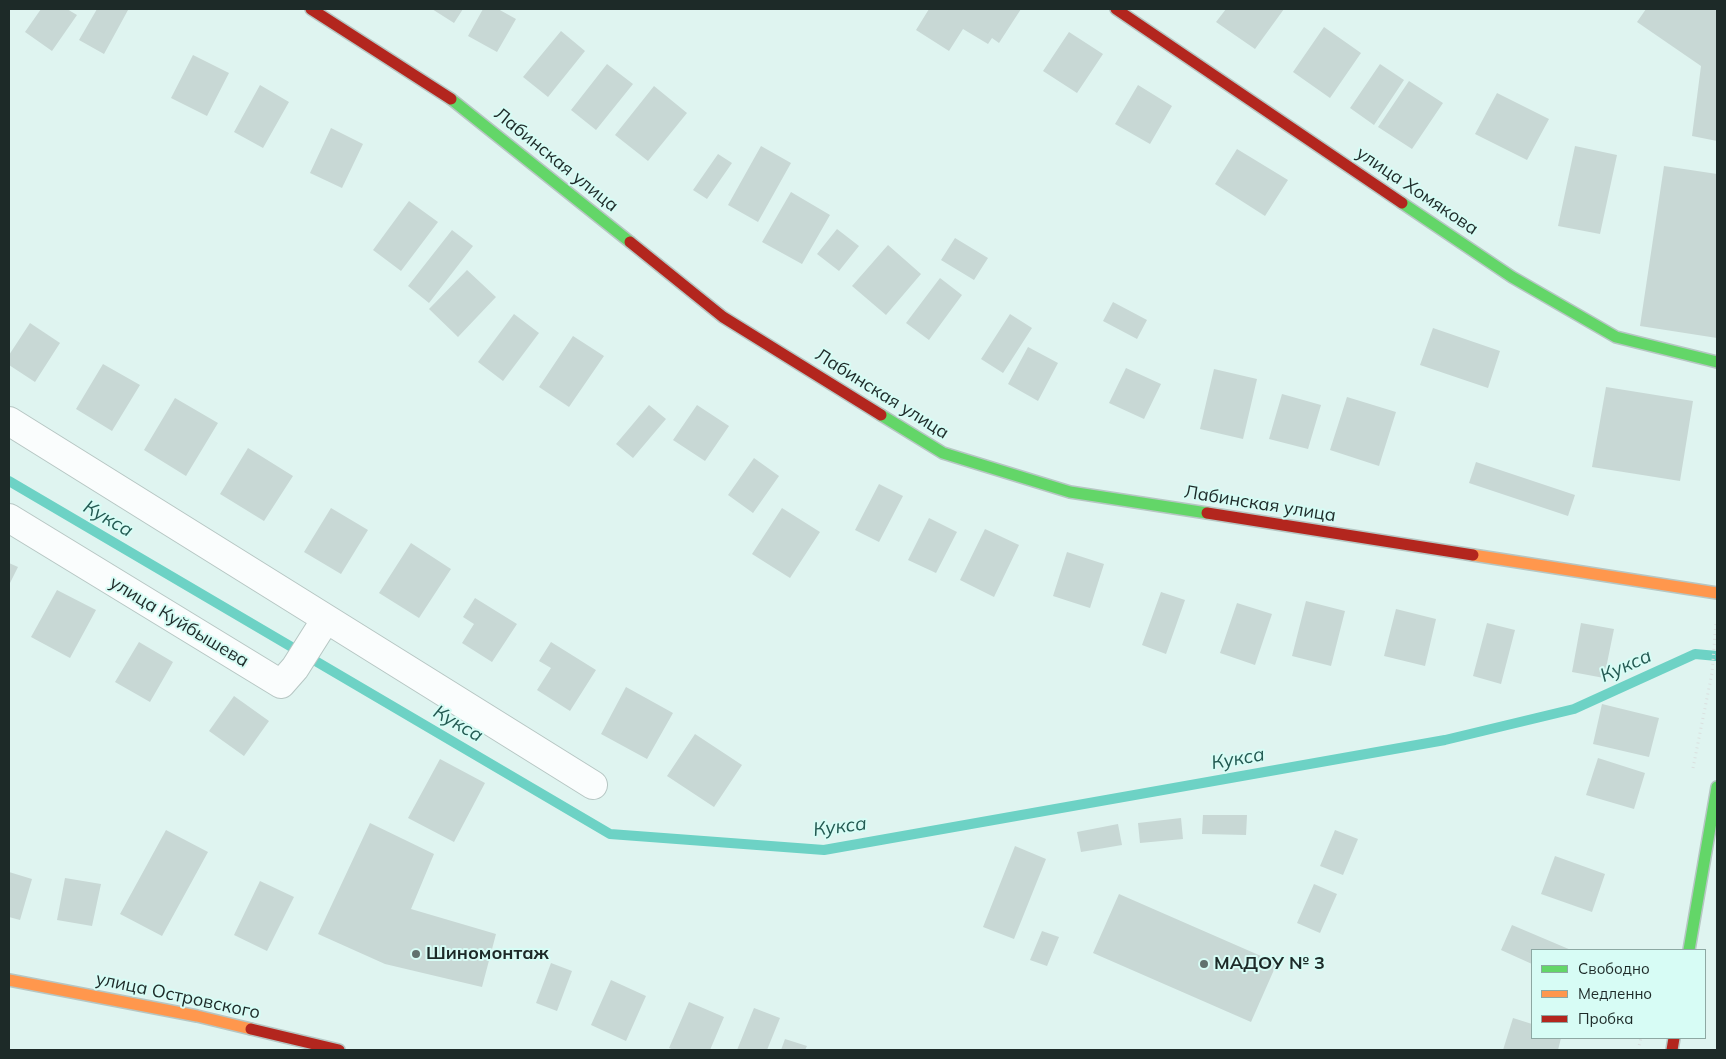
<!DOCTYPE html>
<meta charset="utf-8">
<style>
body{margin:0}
#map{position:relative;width:1726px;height:1059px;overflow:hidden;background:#dff4f0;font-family:Mulish,sans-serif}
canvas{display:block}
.frame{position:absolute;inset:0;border:10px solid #1d2a28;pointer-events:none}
.legend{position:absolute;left:1531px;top:949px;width:175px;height:90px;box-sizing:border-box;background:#d7fcf5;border:1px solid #8da8a3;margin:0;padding:6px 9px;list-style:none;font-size:15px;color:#1d2a28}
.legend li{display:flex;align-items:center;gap:10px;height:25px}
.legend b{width:25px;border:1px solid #8da8a3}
</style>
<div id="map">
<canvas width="1726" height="1059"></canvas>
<div class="frame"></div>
<ul class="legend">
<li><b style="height:6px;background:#63d668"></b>Свободно</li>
<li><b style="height:6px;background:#ff974d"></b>Медленно</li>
<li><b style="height:6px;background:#b3261e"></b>Пробка</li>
</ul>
</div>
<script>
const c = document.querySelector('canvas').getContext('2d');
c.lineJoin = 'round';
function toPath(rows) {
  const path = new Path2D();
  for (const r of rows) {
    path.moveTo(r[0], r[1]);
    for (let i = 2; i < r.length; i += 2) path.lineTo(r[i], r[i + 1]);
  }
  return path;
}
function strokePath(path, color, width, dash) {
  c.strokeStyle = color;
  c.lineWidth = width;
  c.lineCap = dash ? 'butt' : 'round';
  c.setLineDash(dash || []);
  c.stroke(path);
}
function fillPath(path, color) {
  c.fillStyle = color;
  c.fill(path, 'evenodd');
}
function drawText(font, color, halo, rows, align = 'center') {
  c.font = font + ' Mulish,sans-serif';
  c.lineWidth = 4;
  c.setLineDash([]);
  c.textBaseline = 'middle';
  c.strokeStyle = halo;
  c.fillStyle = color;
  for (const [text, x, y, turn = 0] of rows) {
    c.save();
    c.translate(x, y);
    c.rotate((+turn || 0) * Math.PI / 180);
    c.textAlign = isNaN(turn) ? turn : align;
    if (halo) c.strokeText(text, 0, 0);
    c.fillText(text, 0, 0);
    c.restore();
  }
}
const stream = toPath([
 [9,481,610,834,824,850,1445,740,1574,709,1695,654,1717,656]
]);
const building = toPath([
 [41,9,67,9,77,15,52,51,25,32],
 [97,9,128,10,104,54,79,40],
 [432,9,463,9,454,23],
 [483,9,498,9,516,19,497,52,468,36],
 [929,9,1021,9,999,43,992,38,988,44,963,29,949,51,916,30],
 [1226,9,1284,9,1255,49,1216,22],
 [1646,9,1717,9,1717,141,1692,136,1701,66,1637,22],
 [1324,27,1361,53,1330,98,1293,72],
 [561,31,585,51,548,97,523,77],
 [1069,32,1103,54,1077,93,1043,71],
 [193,55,229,73,207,116,171,98],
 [607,64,633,84,596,130,571,110],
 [1380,64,1404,80,1374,125,1350,108],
 [1409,81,1443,103,1412,149,1378,127],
 [260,85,289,102,263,148,234,132],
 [1138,85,1172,106,1150,144,1115,124],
 [654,86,687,113,648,161,615,135],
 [1497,93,1549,119,1527,160,1475,134],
 [331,128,363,144,342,188,310,173],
 [761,146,791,163,758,222,728,205],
 [1575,146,1617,155,1600,234,1558,226],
 [1237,149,1288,180,1265,216,1215,184],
 [718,154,732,163,707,199,693,190],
 [1664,166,1717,174,1717,338,1640,326],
 [791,192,830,215,802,264,762,242],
 [409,201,438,222,401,271,373,250],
 [837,229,859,246,839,271,817,254],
 [452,230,473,246,429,303,408,286],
 [955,238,988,258,974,280,941,260],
 [888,245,921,274,886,315,852,286],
 [467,270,496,297,458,337,429,309],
 [940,278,962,295,929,340,906,323],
 [1113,302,1147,320,1137,339,1103,321],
 [514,314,539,333,503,381,478,362],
 [1010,314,1032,328,1003,373,981,359],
 [30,323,60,343,35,382,9,365,9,355],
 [1433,328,1500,351,1488,388,1420,365],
 [573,336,604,356,569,407,539,387],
 [1028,347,1058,363,1038,401,1008,384],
 [103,364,140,385,112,431,76,409],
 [1126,368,1161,384,1144,419,1109,403],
 [1214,369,1257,379,1243,439,1200,429],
 [1606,387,1693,401,1680,481,1592,467],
 [1282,394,1321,405,1308,449,1269,439],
 [1347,397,1396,412,1379,466,1330,450],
 [175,398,218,423,186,476,144,450],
 [649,405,666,419,633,458,616,444],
 [697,405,729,426,705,461,673,440],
 [248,448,293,476,264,521,220,494],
 [754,458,779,476,753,513,728,495],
 [1476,462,1575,495,1568,516,1469,483],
 [879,484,903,496,879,542,855,530],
 [331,508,368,530,341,574,304,552],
 [782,508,820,532,790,578,752,554],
 [929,518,957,532,936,573,908,560],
 [985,529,1019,545,994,597,960,580],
 [411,543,451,569,419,618,379,593],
 [1067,552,1104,564,1090,608,1053,596],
 [9,563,18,567,9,585],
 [57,590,96,610,70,658,31,637],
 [1161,592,1185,600,1166,654,1142,645],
 [475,598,517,624,492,662,462,643,474,624,463,617],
 [1306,601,1345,611,1331,666,1292,656],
 [1237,603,1272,614,1255,665,1220,653],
 [1396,609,1436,619,1425,666,1384,656],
 [1487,623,1515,630,1501,684,1473,676],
 [1581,623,1614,629,1604,678,1572,672],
 [139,642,173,662,150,702,115,682],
 [551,642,596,670,570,711,537,690,551,668,539,661],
 [626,687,673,713,647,759,601,734],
 [234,696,269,721,244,756,209,731],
 [1602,704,1659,718,1649,757,1593,744],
 [695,734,742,765,714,807,667,776],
 [1598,758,1645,773,1634,809,1586,795],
 [440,759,485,783,454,842,408,818],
 [1203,815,1247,815,1246,835,1202,834],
 [1181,818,1183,839,1140,843,1138,823],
 [370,823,434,854,411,909,496,934,482,987,385,964,318,934],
 [1118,824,1122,845,1081,852,1077,832],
 [166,830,208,852,162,936,120,914],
 [1335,830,1358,839,1343,875,1320,866],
 [1015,846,1046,859,1014,939,983,927],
 [1555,856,1605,874,1592,912,1541,894],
 [9,872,32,879,20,920,9,917],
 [65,878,101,884,92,926,57,920],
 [260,881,294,897,267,951,234,935],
 [1314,884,1337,894,1320,933,1297,923],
 [1119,894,1277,963,1251,1022,1093,953],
 [1512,925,1571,950,1532,950,1532,964,1501,950],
 [1042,931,1059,937,1047,966,1030,960],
 [551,963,572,971,557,1011,536,1003],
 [611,980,646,996,626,1041,591,1025],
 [689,1002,724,1017,710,1050,674,1050,669,1048],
 [754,1008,780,1018,767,1050,737,1050],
 [1513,1018,1532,1024,1532,1038,1561,1038,1558,1050,1503,1050],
 [785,1039,807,1046,805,1050,781,1050]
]);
const path = toPath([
 [1693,768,1712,673,1716,621],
 [1638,1050,1641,1038]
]);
const street = toPath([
 [9,421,593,785],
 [9,518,281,684,295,668,326,619]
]);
const fast = toPath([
 [451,99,630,242],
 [1402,203,1512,277,1616,337,1717,362],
 [881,415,943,453,1070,492,1207,513],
 [1689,950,1717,787]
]);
const slow = toPath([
 [1473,555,1717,593],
 [9,980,197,1016,251,1029]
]);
const jam = toPath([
 [311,9,451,99],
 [1116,9,1402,203],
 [630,242,723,317,881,415],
 [1207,513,1473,555],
 [251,1029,339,1050],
 [1672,1050,1674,1038]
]);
const markers = [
 [416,954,5,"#61716e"],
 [1204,964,5,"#61716e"]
];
const streetNames = [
 ["Лабинская улица",556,160,39],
 ["улица Хомякова",1417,191,34],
 ["Лабинская улица",882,394,32],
 ["Лабинская улица",1260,504,9],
 ["улица Куйбышева",179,622,31],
 ["улица Островского",178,996,12]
];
const poiNames = [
 ["Шиномонтаж",426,954],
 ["МАДОУ № 3",1214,964]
];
const waterNames = [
 ["Кукса",108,519,30],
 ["Кукса",1626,666,-24],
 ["Кукса",458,724,30],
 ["Кукса",1238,759,-10],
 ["Кукса",840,827,-7]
];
strokePath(stream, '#6dd2c5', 10);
fillPath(building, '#c8d8d5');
strokePath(street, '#b6c6c3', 30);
strokePath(fast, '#b6c6c3', 14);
strokePath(slow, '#b6c6c3', 14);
strokePath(jam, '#b6c6c3', 14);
strokePath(path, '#dae0df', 3, [1, 4]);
strokePath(street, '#fafdfd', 28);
strokePath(fast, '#63d668', 11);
strokePath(slow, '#ff974d', 11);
strokePath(jam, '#b3261e', 11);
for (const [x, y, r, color] of markers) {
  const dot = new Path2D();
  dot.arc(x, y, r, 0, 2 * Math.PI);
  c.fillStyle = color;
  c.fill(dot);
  strokePath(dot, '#d7fcf5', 2);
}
drawText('18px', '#1d2a28', '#d7fcf5', streetNames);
drawText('bold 18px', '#1d2a28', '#d7fcf5', poiNames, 'left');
drawText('italic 19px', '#235a52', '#d7fcf5', waterNames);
</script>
